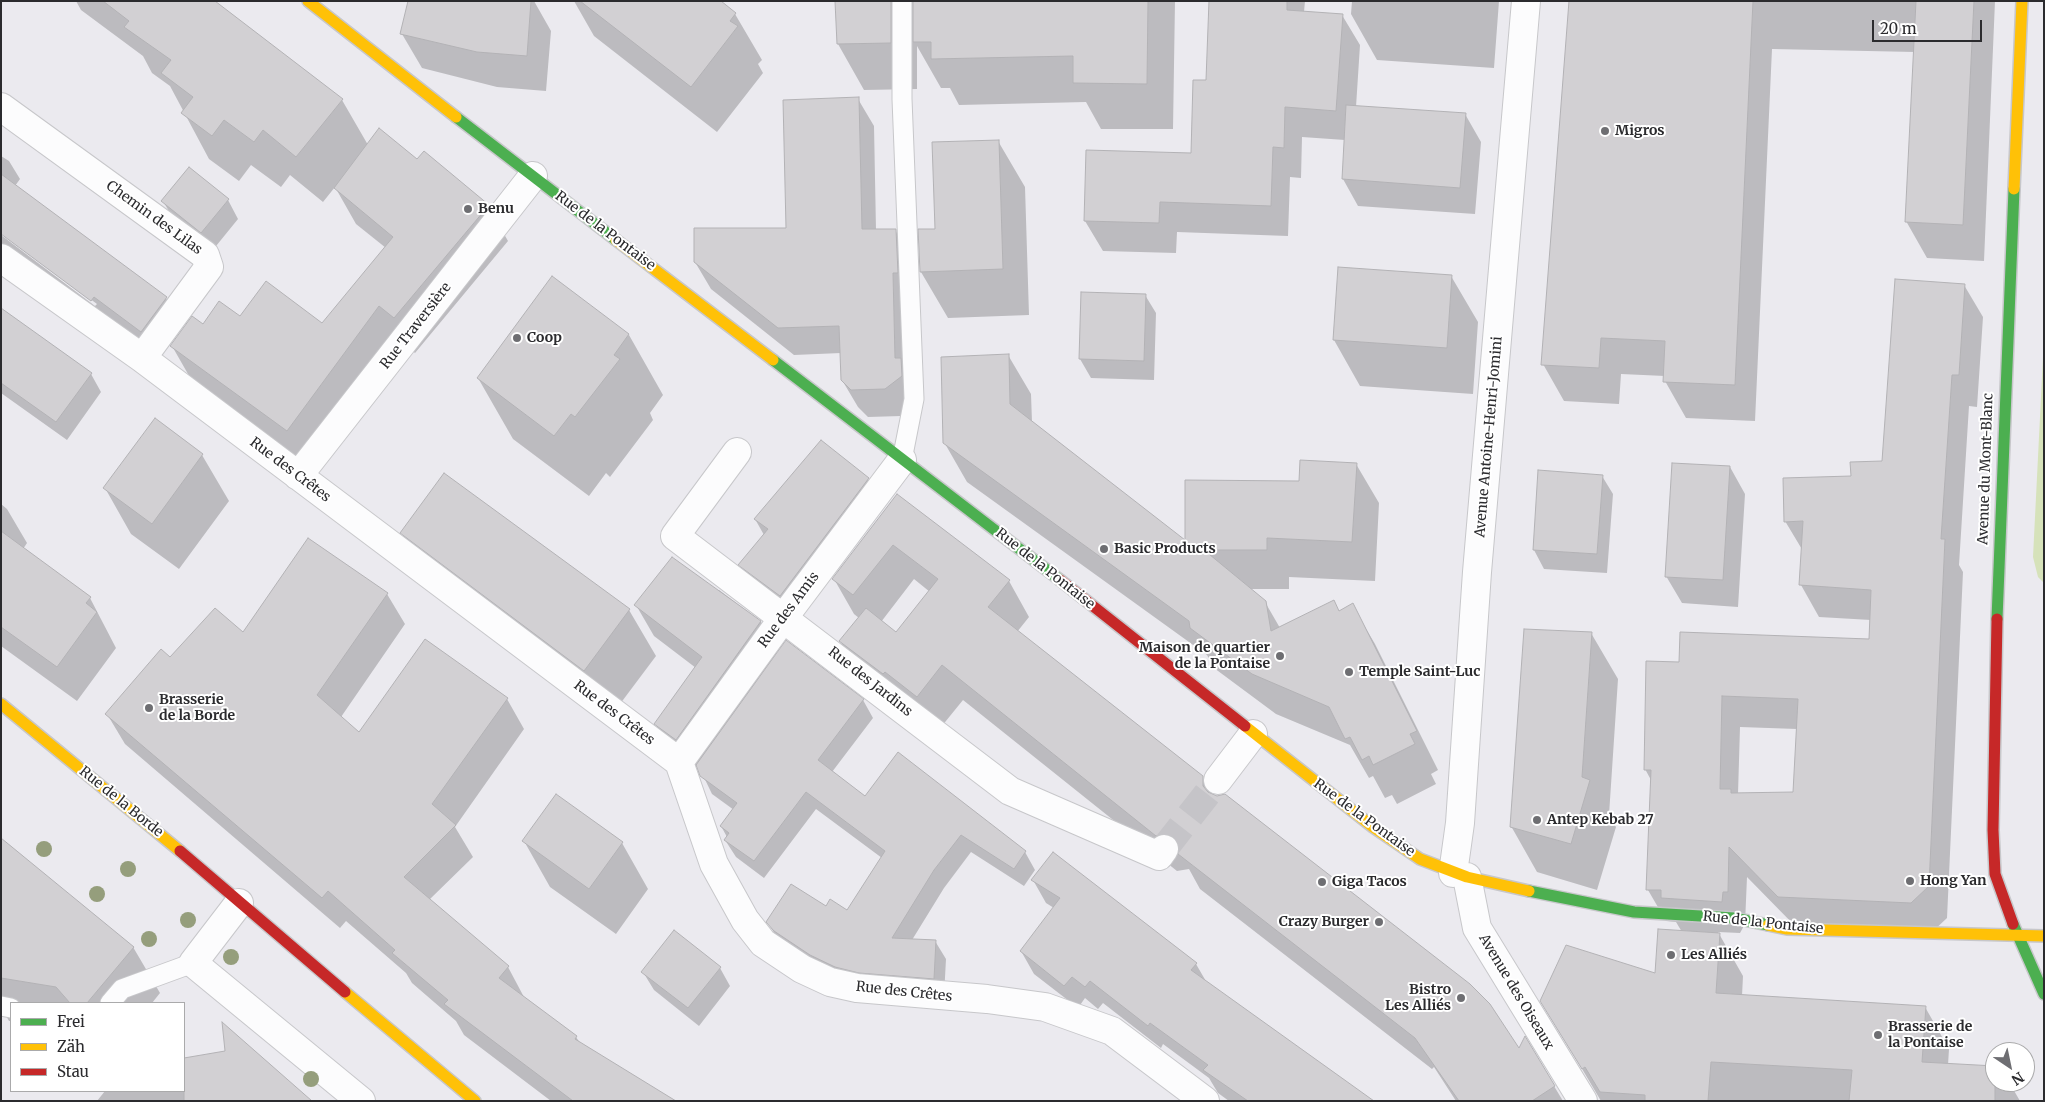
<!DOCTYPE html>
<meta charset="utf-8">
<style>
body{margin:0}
#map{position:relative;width:2045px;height:1102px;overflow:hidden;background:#ebeaef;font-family:Merriweather,serif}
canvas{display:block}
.frame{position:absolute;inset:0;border:2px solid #2b2b2e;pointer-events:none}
.legend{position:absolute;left:10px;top:1002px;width:175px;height:90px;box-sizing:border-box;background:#fff;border:1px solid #aaaaab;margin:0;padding:6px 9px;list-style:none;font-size:15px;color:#2b2b2e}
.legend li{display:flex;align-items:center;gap:10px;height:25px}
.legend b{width:25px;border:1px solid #aaaaab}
.north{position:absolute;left:1985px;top:1042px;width:50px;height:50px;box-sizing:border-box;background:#fff;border:1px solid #aaaaab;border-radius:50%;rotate:146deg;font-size:14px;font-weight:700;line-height:20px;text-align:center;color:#2b2b2e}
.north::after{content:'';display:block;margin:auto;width:18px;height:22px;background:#6e6e72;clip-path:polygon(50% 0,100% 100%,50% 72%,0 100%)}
.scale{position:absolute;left:1872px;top:20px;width:110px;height:22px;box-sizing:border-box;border:2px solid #2b2b2e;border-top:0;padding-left:6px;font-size:15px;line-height:18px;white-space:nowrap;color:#2b2b2e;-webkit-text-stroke:4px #fff;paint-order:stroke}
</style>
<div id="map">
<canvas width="2045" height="1102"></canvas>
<div class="frame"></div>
<ul class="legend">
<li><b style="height:6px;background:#4caf50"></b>Frei</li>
<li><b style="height:6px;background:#ffc107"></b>Zäh</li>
<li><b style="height:6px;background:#c62828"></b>Stau</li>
</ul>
<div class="north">N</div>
<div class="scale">20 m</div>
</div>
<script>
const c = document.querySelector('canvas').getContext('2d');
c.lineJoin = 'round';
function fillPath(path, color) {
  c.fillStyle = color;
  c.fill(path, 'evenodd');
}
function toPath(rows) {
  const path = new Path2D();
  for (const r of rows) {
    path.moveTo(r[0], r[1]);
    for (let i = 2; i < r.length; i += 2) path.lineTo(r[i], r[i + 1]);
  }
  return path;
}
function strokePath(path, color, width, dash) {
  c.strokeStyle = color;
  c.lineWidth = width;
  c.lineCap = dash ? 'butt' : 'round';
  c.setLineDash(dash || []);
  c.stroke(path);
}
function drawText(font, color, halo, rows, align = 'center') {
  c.font = font + ' Merriweather,serif';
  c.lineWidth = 4;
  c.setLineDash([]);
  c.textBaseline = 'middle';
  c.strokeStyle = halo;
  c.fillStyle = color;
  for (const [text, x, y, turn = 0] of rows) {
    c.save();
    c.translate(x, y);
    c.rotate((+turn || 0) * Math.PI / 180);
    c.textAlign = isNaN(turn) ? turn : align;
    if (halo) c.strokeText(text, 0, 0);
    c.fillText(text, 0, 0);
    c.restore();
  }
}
const green = toPath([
 [2044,337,2044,583,2038,577,2033,557]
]);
const shadow = toPath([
 [76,1,214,1,342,100,368,145,417,160,488,206,508,241,415,353,400,340,307,466,192,381,172,346,203,326,240,318,322,324,386,248,356,224,335,187,323,202,290,175,281,187,251,165,239,181,209,159,170,86,152,73,143,56,81,10],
 [409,1,534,1,551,31,546,91,497,87,422,68,402,34],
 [574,1,719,1,735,14,762,60,758,64,763,73,717,132,594,36],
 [837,1,1175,1,1173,129,1101,129,1086,102,959,105,950,88,941,88,917,46,917,89,864,90,838,44],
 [1210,1,1305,1,1304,12,1342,15,1360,45,1356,107,1465,114,1481,142,1475,214,1358,206,1343,179,1345,140,1302,137,1301,178,1290,177,1288,236,1177,232,1176,253,1103,251,1085,221,1192,154,1208,81],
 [1352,1,1499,1,1494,68,1377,60,1351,14],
 [1570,1,1995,1,1984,261,1927,258,1906,221,1915,52,1772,49,1755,421,1686,418,1665,381,1665,376,1621,374,1619,404,1564,401,1543,364],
 [858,99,874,126,876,230,895,230,911,257,917,403,901,416,868,417,858,407,842,380,841,353,794,355,711,289,695,262,787,229],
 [998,141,1025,187,1029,315,948,318,921,272,936,230],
 [1,156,9,161,20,179,15,186,166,298,177,317,152,350,102,319,1,243,1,235,95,306,97,304,1,232],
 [228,200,238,219,212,251,174,220,163,201],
 [1451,276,1478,322,1473,394,1360,386,1334,340],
 [1964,285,1983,317,1977,407,1969,406,1959,565,1963,572,1947,918,1930,934,1797,928,1747,877,1745,924,1740,933,1718,932,1743,976,1742,996,1925,1007,1949,1049,1948,1065,1995,1068,1995,1082,2009,1082,2020,1101,1601,1101,1542,1001,1656,975,1682,932,1676,922,1666,921,1648,890,1651,780,1645,769,1680,663,1870,640,1871,620,1819,617,1801,585,1803,551,1785,521,1853,477,1883,463],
 [1740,727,1797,729,1794,793,1738,794],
 [1083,293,1145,295,1156,313,1154,380,1091,378,1080,359],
 [1,310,91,374,101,392,67,440,1,393],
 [629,335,663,395,650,413,653,420,610,477,606,473,589,496,513,439,478,378],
 [1008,355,1031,394,1032,422,1186,542,1300,482,1356,464,1379,503,1375,581,1289,577,1289,589,1249,589,1265,602,1280,628,1339,612,1352,605,1375,644,1438,770,1431,774,1436,784,1397,804,1392,795,1385,798,1373,776,1369,778,1350,745,1276,714,1214,668,1207,655,967,482,944,442],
 [202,455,229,501,179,569,131,534,105,488],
 [1730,467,1745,494,1738,607,1682,603,1666,576],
 [1539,472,1602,476,1613,494,1607,573,1544,569,1534,550],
 [868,479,877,495,789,611,749,580,740,565,764,535,755,519],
 [897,496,1009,581,1029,617,1017,632,1202,777,1213,795,1519,1050,1525,1038,1563,1101,1456,1101,1434,1067,1432,1069,1200,889,1189,869,1177,871,963,700,937,732,861,677,840,641,859,618,854,614,834,579],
 [914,579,930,592,896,634,881,622],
 [1,504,7,509,27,543,23,549,90,598,116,648,77,701,1,646],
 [402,533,629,610,656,656,611,716,428,579],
 [719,590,761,622,778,653,863,700,873,718,832,772,865,797,1025,852,1035,870,1024,886,971,852,944,888,912,940,935,941,946,959,944,996,846,984,778,940,768,922,826,908,848,911,882,858,816,809,764,878,736,857,725,840,727,837,721,826,734,810,712,794,698,765,694,770,673,755,655,724,696,668,654,636,636,605],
 [387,594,405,624,341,717,359,733,507,699,524,729,455,827,473,857,429,900,508,967,525,999,576,1037,580,1043,674,1101,551,1101,464,1035,456,1021,412,983,406,973,346,921,340,928,125,744,107,714,170,658,243,634],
 [1591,633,1618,679,1609,815,1616,827,1597,890,1537,872,1511,826],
 [1,840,133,947,160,993,152,1003,11,1003,11,1021,9,1021,1,1007],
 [524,841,622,843,648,889,616,934,550,887],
 [1033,880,1196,964,1207,983,1364,1101,1229,1101,1218,1093,1209,1078,1163,1044,1161,1048,1103,1003,1098,1009,1085,998,1078,1008,1034,974,1021,951,1054,908,1046,903],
 [720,968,730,986,699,1026,654,990,643,972],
 [226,1052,310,1101,97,1101,105,1091,184,1091,184,1059]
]);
const building = toPath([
 [103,1,215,1,343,99,296,157,263,130,254,142,224,120,212,136,181,113,193,97,161,73,171,60,124,27,129,21,103,1],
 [408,1,531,1,527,56,477,52,400,34,408,1],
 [580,1,721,1,736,13,730,21,738,26,691,87,580,1],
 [835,1,891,1,891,43,837,44,835,1],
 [913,1,1148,1,1147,84,1073,83,1073,56,931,59,931,42,913,42,913,1],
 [1209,1,1287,1,1287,10,1343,14,1336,111,1285,107,1284,148,1273,147,1271,206,1160,202,1159,223,1084,221,1086,150,1191,153,1193,80,1206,80,1209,1],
 [1569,1,1753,1,1735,385,1663,382,1665,341,1601,338,1599,368,1541,365,1569,1],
 [1916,1,1974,1,1963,225,1905,222,1916,1],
 [859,97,862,229,896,229,898,273,893,273,895,358,901,358,902,376,885,389,851,390,841,380,839,326,778,328,694,262,694,228,786,228,783,100,859,97],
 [1346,105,1466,113,1460,188,1342,179,1346,105],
 [379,128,417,159,424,151,489,205,394,318,379,306,287,431,170,346,192,316,203,324,219,301,240,316,266,281,322,323,393,237,334,188,379,128],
 [999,140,1003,269,920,272,918,229,935,229,932,142,999,140],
 [189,167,229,199,201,233,161,201,189,167],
 [1,174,167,297,141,332,94,297,91,301,1,234,1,174],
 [1338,267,1452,275,1447,348,1333,340,1338,267],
 [552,276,629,334,614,355,620,359,575,417,571,414,554,436,477,378,552,276],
 [1895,279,1965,284,1959,375,1952,375,1941,539,1945,539,1929,886,1911,903,1778,897,1729,847,1728,892,1723,892,1722,902,1661,898,1661,890,1646,890,1651,770,1644,770,1646,661,1679,662,1680,632,1869,639,1871,590,1799,585,1803,521,1784,522,1783,478,1851,476,1850,462,1882,461,1895,279],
 [1722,696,1798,699,1793,792,1731,793,1731,789,1720,789,1722,696],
 [1081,292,1146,294,1144,361,1079,359,1081,292],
 [1,308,92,373,56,422,1,383,1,308],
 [1009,354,1010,404,1185,540,1185,480,1299,481,1300,460,1357,463,1352,542,1267,538,1267,550,1204,550,1266,601,1271,631,1334,600,1339,611,1353,603,1417,731,1410,734,1415,744,1373,765,1369,756,1362,760,1350,737,1345,739,1329,707,1252,674,1190,628,1189,621,943,443,941,357,1009,354],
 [155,418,203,454,152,524,103,488,155,418],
 [821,440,869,478,780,596,738,565,768,529,754,519,821,440],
 [1672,463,1730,466,1723,580,1665,577,1672,463],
 [1538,470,1603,475,1597,554,1533,550,1538,470],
 [444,473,630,609,584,671,400,533,444,473],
 [897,494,1010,580,988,607,1203,776,1203,786,1208,792,1217,796,1225,794,1470,984,1490,1004,1519,1048,1525,1036,1555,1086,1532,1101,1459,1101,1415,1038,1178,854,1178,843,1173,837,1165,833,1156,836,942,665,917,697,885,672,883,674,839,641,866,608,896,632,938,579,893,545,853,595,832,579,897,494],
 [1,531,91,597,86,603,97,612,57,667,1,627,1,531],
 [308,538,388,593,317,695,359,732,425,639,508,698,432,804,456,825,404,877,509,966,499,978,577,1036,575,1039,676,1101,573,1101,444,1004,448,1000,392,953,395,950,328,891,322,898,105,714,161,649,170,657,215,608,243,632,308,538],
 [672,557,761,621,676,740,654,724,702,657,634,605,672,557],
 [1524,629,1592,632,1582,777,1590,780,1571,844,1510,827,1524,629],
 [786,640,864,699,818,760,865,796,898,752,1026,851,1014,869,961,835,934,870,892,938,936,940,934,979,859,973,835,967,810,955,774,931,766,922,791,884,826,906,830,899,847,910,885,851,806,792,754,861,724,840,729,833,720,826,737,803,700,776,696,765,786,640],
 [556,794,623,842,589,889,522,841,556,794],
 [1,838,134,947,87,1003,70,1003,56,987,1,978,1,838],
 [1053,852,1197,963,1191,970,1374,1101,1248,1101,1203,1070,1208,1065,1150,1023,1148,1026,1090,981,1085,987,1072,977,1064,986,1020,951,1060,898,1031,880,1053,852],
 [1658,929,1720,933,1716,993,1926,1006,1922,1062,1995,1066,1995,1101,1849,1101,1852,1070,1711,1062,1708,1101,1645,1101,1645,1095,1600,1092,1585,1067,1582,1069,1540,1001,1566,945,1655,973,1658,929],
 [674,930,721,967,688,1008,641,972,674,930],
 [222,1022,312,1101,184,1101,184,1058,225,1051,222,1022]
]);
const streetTunnel = toPath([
 [1164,849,1218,780]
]);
const lane = toPath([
 [902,1,902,99,914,399,902,460],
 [110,1003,122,989,193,963],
 [1,1006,11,1008]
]);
const street = toPath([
 [1,107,205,255,209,267,142,358],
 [1,258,142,358,679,762,714,864,745,920,763,943,802,969,830,982,857,988,987,999,1045,1007,1112,1031,1205,1101],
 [737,452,675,536,1010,791,1159,856,1164,849],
 [298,476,533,176],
 [679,762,784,617,902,460],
 [1218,780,1253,734],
 [1453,873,1460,823,1477,572,1526,1],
 [1467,877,1477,928,1583,1101],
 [239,903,193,963,361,1101]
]);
const fast = toPath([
 [456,117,616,240],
 [773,360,1060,580],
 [1997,619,2014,189],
 [1529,891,1634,912,1734,918,1768,925],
 [2013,924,2044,994]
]);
const slow = toPath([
 [308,1,456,117],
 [2014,189,2022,1],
 [616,240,773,360],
 [1,704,180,851],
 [1245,726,1373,827,1420,859,1467,877,1529,891],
 [1768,925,1787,929,2044,936],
 [345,992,475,1101]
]);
const jam = toPath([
 [1060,580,1245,726],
 [1997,619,1993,830,1995,874,2013,924],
 [180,851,345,992]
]);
const trees = [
 [44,849],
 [128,869],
 [97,894],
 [188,920],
 [149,939],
 [231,957],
 [311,1079]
];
const markers = [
 [1605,131,5,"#6e6e72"],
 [468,209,5,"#6e6e72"],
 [517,338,5,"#6e6e72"],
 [1104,549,5,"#6e6e72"],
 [1280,656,5,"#6e6e72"],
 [1349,672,5,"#6e6e72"],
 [149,708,5,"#6e6e72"],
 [1537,820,5,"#6e6e72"],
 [1910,881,5,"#6e6e72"],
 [1322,882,5,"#6e6e72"],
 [1379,922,5,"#6e6e72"],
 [1671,955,5,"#6e6e72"],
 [1461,998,5,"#6e6e72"],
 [1878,1035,5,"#6e6e72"]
];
const poiNames = [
 ["Migros",1615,131],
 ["Benu",478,209],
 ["Coop",527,338],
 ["Basic Products",1114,549],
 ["Maison de quartier",1270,648,"right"],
 ["de la Pontaise",1270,664,"right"],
 ["Temple Saint-Luc",1359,672],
 ["Brasserie",159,700],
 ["de la Borde",159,716],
 ["Antep Kebab 27",1547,820],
 ["Hong Yan",1920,881],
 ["Giga Tacos",1332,882],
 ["Crazy Burger",1369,922,"right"],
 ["Les Alliés",1681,955],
 ["Bistro",1451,990,"right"],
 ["Les Alliés",1451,1006,"right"],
 ["Brasserie de",1888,1027],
 ["la Pontaise",1888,1043]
];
const streetNames = [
 ["Chemin des Lilas",154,218,36],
 ["Rue de la Pontaise",605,231,37],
 ["Rue Traversière",416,326,-52],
 ["Avenue Antoine-Henri-Jomini",1489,437,-85],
 ["Avenue du Mont-Blanc",1986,469,-88],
 ["Rue des Crêtes",290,470,37],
 ["Rue de la Pontaise",1045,569,38],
 ["Rue des Amis",789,610,-53],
 ["Rue des Jardins",870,682,38],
 ["Rue des Crêtes",614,713,37],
 ["Rue de la Borde",121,802,39],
 ["Rue de la Pontaise",1364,818,36],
 ["Rue de la Pontaise",1763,923,6],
 ["Rue des Crêtes",904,992,6],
 ["Avenue des Oiseaux",1516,992,59]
];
fillPath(green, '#d6e2ba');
fillPath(shadow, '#0003');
fillPath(building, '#d2d0d3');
strokePath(building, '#b3b2b5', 1);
strokePath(streetTunnel, '#c5c4c8', 28, [28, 14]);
strokePath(lane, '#c7c7ca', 21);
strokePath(street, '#c7c7ca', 30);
strokePath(fast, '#c7c7ca', 14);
strokePath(slow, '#c7c7ca', 14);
strokePath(jam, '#c7c7ca', 14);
strokePath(lane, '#fcfcfd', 19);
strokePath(street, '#fcfcfd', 28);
strokePath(fast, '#4caf50', 11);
strokePath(slow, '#ffc107', 11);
strokePath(jam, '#c62828', 11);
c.fillStyle = '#959e7c';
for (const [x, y] of trees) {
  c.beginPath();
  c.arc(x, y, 8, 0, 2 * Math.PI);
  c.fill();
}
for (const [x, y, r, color] of markers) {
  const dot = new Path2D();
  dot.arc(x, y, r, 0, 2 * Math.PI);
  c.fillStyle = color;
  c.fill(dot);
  strokePath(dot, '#fff', 2);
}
drawText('bold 14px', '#2b2b2e', '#fff', poiNames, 'left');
drawText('14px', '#2b2b2e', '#fff', streetNames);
</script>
